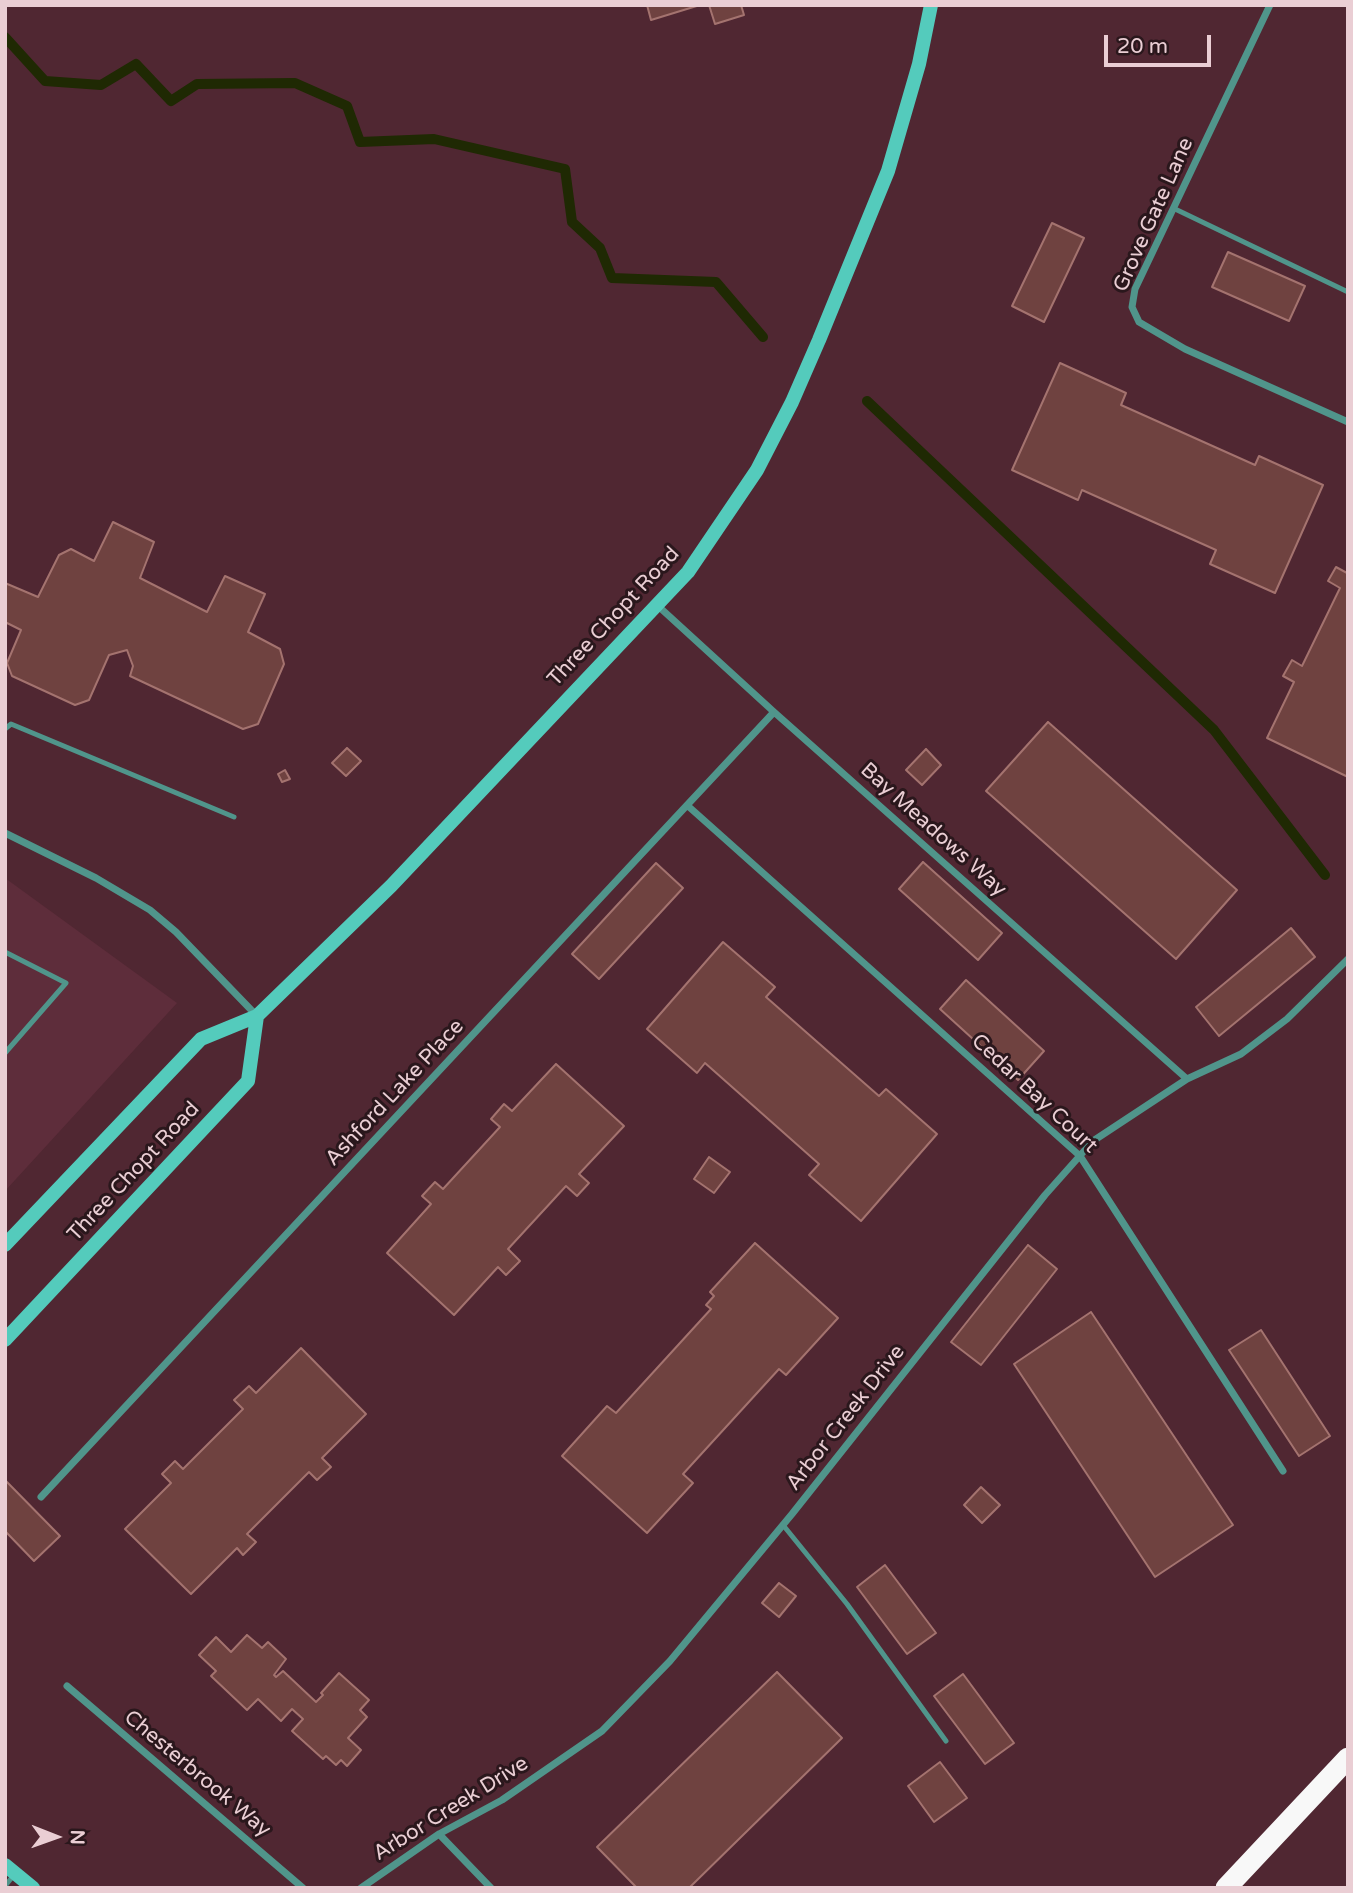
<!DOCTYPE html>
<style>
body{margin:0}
#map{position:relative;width:1353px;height:1893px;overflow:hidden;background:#502732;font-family:"Varela Round",sans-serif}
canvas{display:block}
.frame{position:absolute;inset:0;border:7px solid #eaced4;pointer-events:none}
.north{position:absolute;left:21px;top:1802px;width:70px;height:70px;-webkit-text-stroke:5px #2a171c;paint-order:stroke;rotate:91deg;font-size:19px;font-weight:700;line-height:28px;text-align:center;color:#eaced4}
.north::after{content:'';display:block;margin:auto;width:24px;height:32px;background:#eaced4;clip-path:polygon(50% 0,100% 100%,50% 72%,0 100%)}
.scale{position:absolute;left:1104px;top:35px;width:107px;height:32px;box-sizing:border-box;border:4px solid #eaced4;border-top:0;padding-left:9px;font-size:21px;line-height:24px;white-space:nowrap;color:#eaced4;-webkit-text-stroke:5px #2a171c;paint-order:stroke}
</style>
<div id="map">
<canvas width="1353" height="1893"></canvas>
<div class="frame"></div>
<div class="north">N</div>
<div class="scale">20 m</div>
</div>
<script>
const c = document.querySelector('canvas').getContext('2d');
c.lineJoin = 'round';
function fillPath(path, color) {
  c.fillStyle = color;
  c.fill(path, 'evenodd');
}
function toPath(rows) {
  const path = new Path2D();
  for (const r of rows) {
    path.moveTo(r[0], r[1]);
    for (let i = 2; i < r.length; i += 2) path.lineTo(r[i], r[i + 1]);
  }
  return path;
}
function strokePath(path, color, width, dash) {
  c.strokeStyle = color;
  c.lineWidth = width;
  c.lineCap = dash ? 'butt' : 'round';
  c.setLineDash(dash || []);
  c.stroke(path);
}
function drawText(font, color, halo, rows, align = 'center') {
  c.font = font + ' "Varela Round",sans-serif';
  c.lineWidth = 6;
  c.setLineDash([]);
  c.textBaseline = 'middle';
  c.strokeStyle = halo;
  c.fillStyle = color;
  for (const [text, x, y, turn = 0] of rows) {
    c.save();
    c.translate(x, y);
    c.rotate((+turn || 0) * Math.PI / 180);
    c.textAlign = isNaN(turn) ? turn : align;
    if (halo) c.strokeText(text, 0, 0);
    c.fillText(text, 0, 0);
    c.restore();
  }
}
const built = toPath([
 [5,878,177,1003,5,1191]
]);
const stream = toPath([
 [5,37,45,81,101,85,136,64,171,101,197,84,295,83,347,106,360,142,434,139,565,169,572,222,600,248,612,278,716,282,763,337],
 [867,401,1214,730,1325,875]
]);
const building = toPath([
 [647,5,700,5,651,20,647,5],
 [709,5,741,5,744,15,715,24,709,5],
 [1052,223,1084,238,1044,322,1012,306,1052,223],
 [1228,252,1305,286,1289,321,1212,287,1228,252],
 [1060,363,1126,393,1121,405,1255,465,1259,456,1323,485,1275,593,1210,564,1216,550,1082,490,1078,500,1012,470,1060,363],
 [113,522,154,542,140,578,207,612,225,576,265,594,248,632,280,649,284,664,258,724,243,729,130,676,133,666,127,650,109,655,89,700,75,705,12,676,7,663,21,630,5,622,5,583,38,597,59,555,71,549,94,561,113,522],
 [1336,567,1347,573,1348,571,1348,777,1267,738,1294,682,1283,676,1292,660,1302,666,1340,588,1328,581,1336,567],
 [1048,722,1237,890,1176,959,986,791,1048,722],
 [347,748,361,761,346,776,332,763,347,748],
 [926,749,941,765,922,785,906,770,926,749],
 [285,770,290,779,282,782,278,774,285,770],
 [923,862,1002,933,978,960,899,889,923,862],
 [656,863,683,888,599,979,572,954,656,863],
 [1291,928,1315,957,1219,1036,1196,1007,1291,928],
 [723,942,775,987,766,997,879,1096,886,1089,937,1134,861,1221,809,1175,819,1164,705,1063,697,1073,647,1029,723,942],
 [966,980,1044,1051,1018,1080,940,1009,966,980],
 [556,1064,624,1126,579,1174,589,1183,577,1196,566,1186,508,1249,520,1261,506,1275,498,1267,454,1315,387,1253,431,1204,422,1196,435,1182,443,1189,500,1127,491,1119,504,1104,512,1111,556,1064],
 [709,1157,730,1172,714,1193,694,1179,709,1157],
 [755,1243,838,1318,786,1375,779,1369,683,1474,693,1483,647,1533,562,1456,607,1406,616,1413,711,1309,706,1305,714,1296,710,1292,755,1243],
 [1028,1245,1057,1269,981,1365,951,1342,1028,1245],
 [1091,1312,1233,1525,1155,1577,1014,1364,1091,1312],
 [1261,1330,1330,1436,1299,1456,1229,1350,1261,1330],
 [301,1348,366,1414,322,1458,331,1467,317,1480,309,1472,247,1534,256,1542,243,1555,237,1548,191,1594,125,1529,171,1483,162,1474,175,1461,183,1469,243,1409,234,1400,249,1386,256,1393,301,1348],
 [5,1480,60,1536,34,1561,5,1531,5,1480],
 [981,1487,1000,1505,982,1523,964,1505,981,1487],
 [885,1565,936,1633,907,1654,857,1587,885,1565],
 [779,1583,796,1596,779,1617,762,1603,779,1583],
 [247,1635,262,1648,268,1642,286,1659,274,1675,276,1677,283,1671,316,1702,323,1695,321,1693,339,1673,369,1700,360,1710,367,1717,348,1738,361,1750,347,1766,341,1760,336,1765,326,1756,323,1759,292,1731,303,1719,292,1709,281,1721,258,1699,247,1710,211,1676,216,1671,199,1655,216,1637,231,1652,247,1635],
 [777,1672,842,1738,689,1888,637,1888,597,1847,777,1672],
 [963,1674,1014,1743,985,1764,934,1696,963,1674],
 [940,1762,967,1798,934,1822,908,1786,940,1762]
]);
const service = toPath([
 [1173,208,1348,292],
 [5,729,11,724,234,817],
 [5,952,66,983,5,1053],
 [783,1525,847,1604,946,1741],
 [5,1886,14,1875]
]);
const minor = toPath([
 [1270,5,1135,289,1132,307,1139,322,1185,349,1348,422],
 [657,605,774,712,1187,1079],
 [688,806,1080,1156,1283,1471],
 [5,833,96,878,150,910,176,932,257,1016],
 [41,1497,774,712],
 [67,1686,303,1888],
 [439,1834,491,1888],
 [361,1888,439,1834,502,1800,602,1731,670,1661,792,1514,1045,1195,1093,1141,1187,1079,1241,1054,1287,1019,1348,959]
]);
const secondary = toPath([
 [5,1245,201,1039,257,1016,391,886,688,572,757,470,792,402,819,340,888,171,919,64,931,5],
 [5,1340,248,1081,257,1016],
 [5,1865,33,1888]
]);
const motorway = toPath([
 [1226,1888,1348,1758]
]);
const streetNames = [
 ["Grove Gate Lane",1154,215,-66],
 ["Three Chopt Road",614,617,-47],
 ["Bay Meadows Way",933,830,42],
 ["Ashford Lake Place",395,1093,-47],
 ["Cedar Bay Court",1034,1094,43],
 ["Three Chopt Road",134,1172,-47],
 ["Arbor Creek Drive",846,1418,-52],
 ["Chesterbrook Way",197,1774,40],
 ["Arbor Creek Drive",451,1809,-32]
];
fillPath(built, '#5e2d3b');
strokePath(stream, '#1f2903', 10);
fillPath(building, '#6f4240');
strokePath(building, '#a4736f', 2);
strokePath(service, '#50958b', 5);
strokePath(minor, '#50958b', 7);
strokePath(secondary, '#54cbbc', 14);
strokePath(motorway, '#f8f8f8', 21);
drawText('21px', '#eaced4', '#2a171c', streetNames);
</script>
